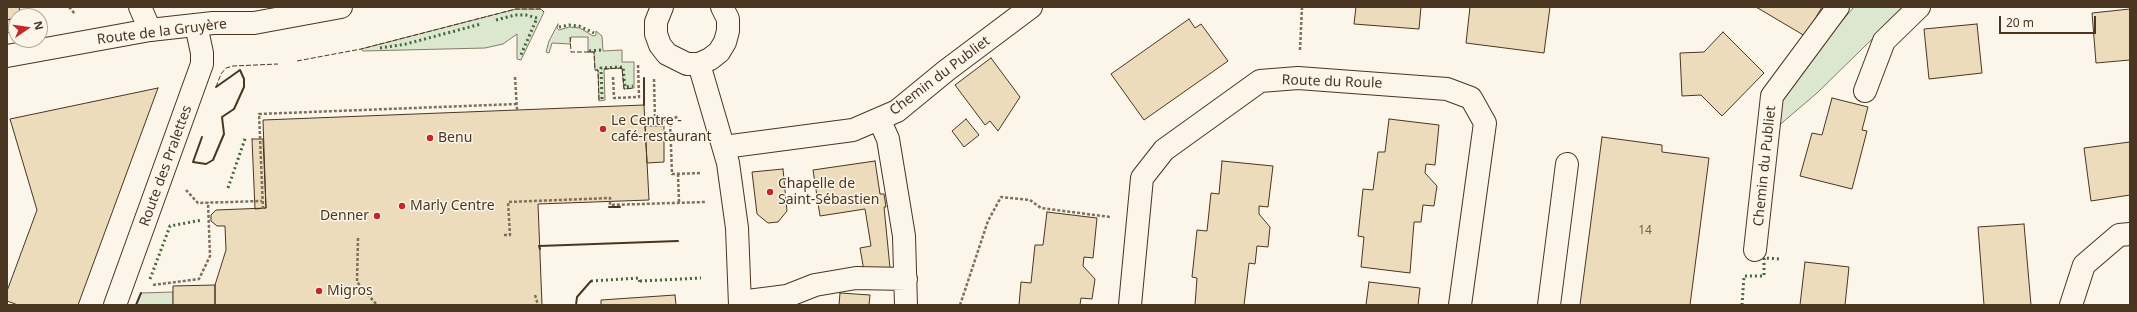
<!DOCTYPE html>
<meta charset="utf-8">
<style>
body{margin:0}
#map{position:relative;width:2137px;height:312px;overflow:hidden;background:#fbf6e9;font-family:"Noto Sans",sans-serif}
canvas{display:block}
.frame{position:absolute;inset:0;border:8px solid #4a3520;pointer-events:none}
.north{position:absolute;left:8px;top:8px;width:40px;height:40px;box-sizing:border-box;background:#fbf6e9;border:1px solid #b4a999;border-radius:50%;rotate:77deg;font-size:11px;font-weight:700;line-height:16px;text-align:center;color:#4a3520}
.north::after{content:'';display:block;margin:auto;width:14px;height:18px;background:#c62828;clip-path:polygon(50% 0,100% 100%,50% 72%,0 100%)}
.scale{position:absolute;left:1999px;top:16px;width:97px;height:18px;box-sizing:border-box;border:2px solid #4a3520;border-top:0;padding-left:5px;font-size:12px;line-height:14px;white-space:nowrap;color:#4a3520;-webkit-text-stroke:3px #fbf6e9;paint-order:stroke}
</style>
<div id="map">
<canvas width="2137" height="312"></canvas>
<div class="frame"></div>
<div class="north">N</div>
<div class="scale">20 m</div>
</div>
<script>
const c = document.querySelector('canvas').getContext('2d');
c.lineJoin = 'round';
function fillPath(path, color) {
  c.fillStyle = color;
  c.fill(path, 'evenodd');
}
function toPath(rows) {
  const path = new Path2D();
  for (const r of rows) {
    path.moveTo(r[0], r[1]);
    for (let i = 2; i < r.length; i += 2) path.lineTo(r[i], r[i + 1]);
  }
  return path;
}
function strokePath(path, color, width, dash) {
  c.strokeStyle = color;
  c.lineWidth = width;
  c.lineCap = dash ? 'butt' : 'round';
  c.setLineDash(dash || []);
  c.stroke(path);
}
function drawText(font, color, halo, rows, align = 'center') {
  c.font = font + ' "Noto Sans",sans-serif';
  c.lineWidth = 3;
  c.setLineDash([]);
  c.textBaseline = 'middle';
  c.strokeStyle = halo;
  c.fillStyle = color;
  for (const [text, x, y, turn = 0] of rows) {
    c.save();
    c.translate(x, y);
    c.rotate((+turn || 0) * Math.PI / 180);
    c.textAlign = isNaN(turn) ? turn : align;
    if (halo) c.strokeText(text, 0, 0);
    c.fillText(text, 0, 0);
    c.restore();
  }
}
const green = toPath([
 [1854,7,1905,7,1817,93,1776,128,1783,98,1810,58,1854,7],
 [516,9,541,9,544,12,521,60,517,59,517,34,503,44,485,48,363,51,361,49,516,9],
 [558,24,557,28,559,30,569,27,580,28,593,36,596,35,596,31,602,36,603,51,622,50,622,62,634,62,634,88,624,89,622,68,604,69,605,100,599,101,598,70,595,70,594,52,588,52,588,37,571,37,570,44,552,43,549,53,546,52,549,41,558,24],
 [173,292,173,305,136,305,141,293,173,292]
]);
const building = toPath([
 [7,7,19,7,21,16,7,20,7,7],
 [1356,7,1421,7,1419,29,1354,24,1356,7],
 [1470,7,1550,7,1544,53,1466,43,1470,7],
 [1756,7,1822,7,1805,36,1756,7],
 [2130,9,2130,60,2096,63,2092,13,2130,9],
 [16,18,16,31,7,33,7,20,16,18],
 [1189,19,1195,28,1201,24,1228,61,1144,120,1111,74,1189,19],
 [1977,24,1982,73,1929,79,1924,29,1977,24],
 [1723,32,1764,73,1722,116,1701,95,1682,96,1680,53,1704,52,1723,32],
 [991,58,1020,97,998,131,990,121,985,125,955,85,991,58],
 [158,88,78,305,18,305,7,301,7,291,37,210,10,119,158,88],
 [1832,98,1868,107,1862,130,1867,131,1852,189,1800,176,1812,133,1822,135,1832,98],
 [644,105,649,200,538,204,542,305,215,305,215,285,226,250,225,226,217,226,211,221,211,215,216,210,266,208,263,120,644,105],
 [966,119,979,135,964,147,952,131,966,119],
 [1389,119,1439,125,1435,165,1426,164,1425,173,1437,186,1434,206,1423,205,1421,222,1414,222,1410,273,1361,267,1364,237,1358,236,1363,189,1373,190,1378,152,1385,152,1389,119],
 [645,126,664,126,664,162,647,163,645,126],
 [1602,137,1662,145,1662,152,1709,158,1690,305,1580,305,1602,137],
 [252,139,263,139,266,208,255,209,252,139],
 [2130,142,2130,195,2091,201,2084,148,2130,142],
 [875,161,880,194,884,194,886,207,884,207,890,268,864,271,860,248,871,246,865,209,820,216,813,170,875,161],
 [1222,161,1273,166,1268,207,1259,206,1259,214,1270,227,1268,247,1257,246,1255,264,1249,263,1244,305,1195,305,1197,278,1192,277,1197,230,1207,231,1211,193,1219,194,1222,161],
 [783,169,787,211,778,222,768,223,757,214,752,172,783,169],
 [1047,212,1097,218,1093,258,1084,257,1083,266,1095,279,1092,299,1081,298,1080,305,1019,305,1021,282,1031,283,1035,245,1043,245,1047,212],
 [2024,224,2031,305,1984,305,1978,227,2024,224],
 [1805,262,1849,267,1845,305,1800,305,1805,262],
 [1369,282,1420,288,1418,305,1366,305,1369,282],
 [215,285,215,305,173,305,173,286,215,285],
 [840,293,870,295,869,305,839,305,840,293],
 [675,295,676,305,601,305,601,300,675,295]
]);
const path = toPath([
 [69,7,75,14],
 [1300,50,1302,7],
 [515,77,517,110],
 [613,77,614,98,639,97,638,64],
 [654,79,655,120,670,120,672,174,701,173],
 [670,120,679,116],
 [678,174,679,202],
 [186,190,198,203,262,201],
 [263,209,259,114,517,104],
 [504,235,510,235,508,202,610,198,610,205,705,202],
 [358,238,357,282,377,305],
 [153,285,199,279,210,256,208,202],
 [535,295,538,305],
 [960,305,988,221,1001,197,1030,200,1041,208,1110,217]
]);
const minor = toPath([
 [140,7,150,30],
 [1865,91,1884,41,1919,7],
 [879,119,888,139,904,236,906,305],
 [724,147,853,130,897,111,947,70,1031,7],
 [1755,250,1772,96,1838,7],
 [740,302,787,296,815,285,856,278,906,279],
 [115,305,202,64,202,53,196,25],
 [1130,305,1142,178,1164,150,1260,81,1298,78,1447,89,1471,98,1485,123,1460,305],
 [1549,305,1567,164],
 [2071,305,2084,265,2119,235,2130,234]
]);
const major = toPath([
 [662,7,656,22,656,34,660,45,667,54,687,64,699,64,710,59,719,52,725,42,728,31,728,19,722,7],
 [7,56,150,30,213,23,254,23,341,7],
 [699,64,728,163,737,228,740,305]
]);
const hedge = toPath([
 [496,20,515,15,526,15,537,18,520,57],
 [559,27,569,25,579,26,594,33],
 [380,48,406,44,481,24],
 [589,51,602,50],
 [602,99,601,68,623,67,625,87,633,86],
 [228,188,246,136],
 [150,279,170,226,202,220],
 [591,281,639,278,640,284],
 [640,281,701,278],
 [1742,305,1744,276,1764,276,1764,258,1780,259]
]);
const fence = toPath([
 [570,37,571,52,594,52,595,70,598,70,599,101],
 [297,61,361,49,516,9,541,9,544,12],
 [604,69,622,68,624,89,634,88],
 [216,87,221,74,226,68,233,66,278,64]
]);
const wall = toPath([
 [644,78,644,105],
 [202,137,193,162,206,164,213,160,224,134,222,117,234,109,244,87,244,79,240,70,216,87],
 [609,207,620,207],
 [540,249,539,246,678,241],
 [136,305,141,293],
 [566,305,576,305,577,297,591,281]
]);
const markers = [
 [603,129,4,"#c62828"],
 [430,138,4,"#c62828"],
 [770,192,4,"#c62828"],
 [402,206,4,"#c62828"],
 [377,216,4,"#c62828"],
 [319,291,4,"#c62828"]
];
const numberNames = [
 ["14",1645,231]
];
const streetNames = [
 ["Route de la Gruyère",162,32,-7],
 ["Chemin du Publiet",940,76,-37],
 ["Route du Roule",1332,82,2],
 ["Route des Pralettes",166,166,-70],
 ["Chemin du Publiet",1765,166,-84]
];
const poiNames = [
 ["Le Centre -",611,121],
 ["café-restaurant",611,137],
 ["Benu",438,138],
 ["Chapelle de",778,184],
 ["Saint-Sébastien",778,200],
 ["Marly Centre",410,206],
 ["Denner",369,216,"right"],
 ["Migros",327,291]
];
fillPath(green, '#dce7d0');
strokePath(green, '#887966', 1);
fillPath(building, '#ecdcbc');
strokePath(building, '#4a3520', 1);
strokePath(minor, '#4a3520', 24);
strokePath(major, '#4a3520', 24);
strokePath(path, '#7f6f5c', 2.5, [3, 2]);
strokePath(minor, '#fbf6e9', 22);
strokePath(major, '#fbf6e9', 22);
strokePath(hedge, '#436837', 3, [2, 3]);
strokePath(fence, '#4a3520', 1, [5, 2]);
strokePath(wall, '#4a3520', 2);
for (const [x, y, r, color] of markers) {
  const dot = new Path2D();
  dot.arc(x, y, r, 0, 2 * Math.PI);
  c.fillStyle = color;
  c.fill(dot);
  strokePath(dot, '#fbf6e9', 1.5);
}
drawText('12px', '#725f47', null, numberNames);
drawText('14px', '#4a3520', '#fbf6e9', streetNames);
drawText('14px', '#4a3520', '#fbf6e9', poiNames, 'left');
</script>
